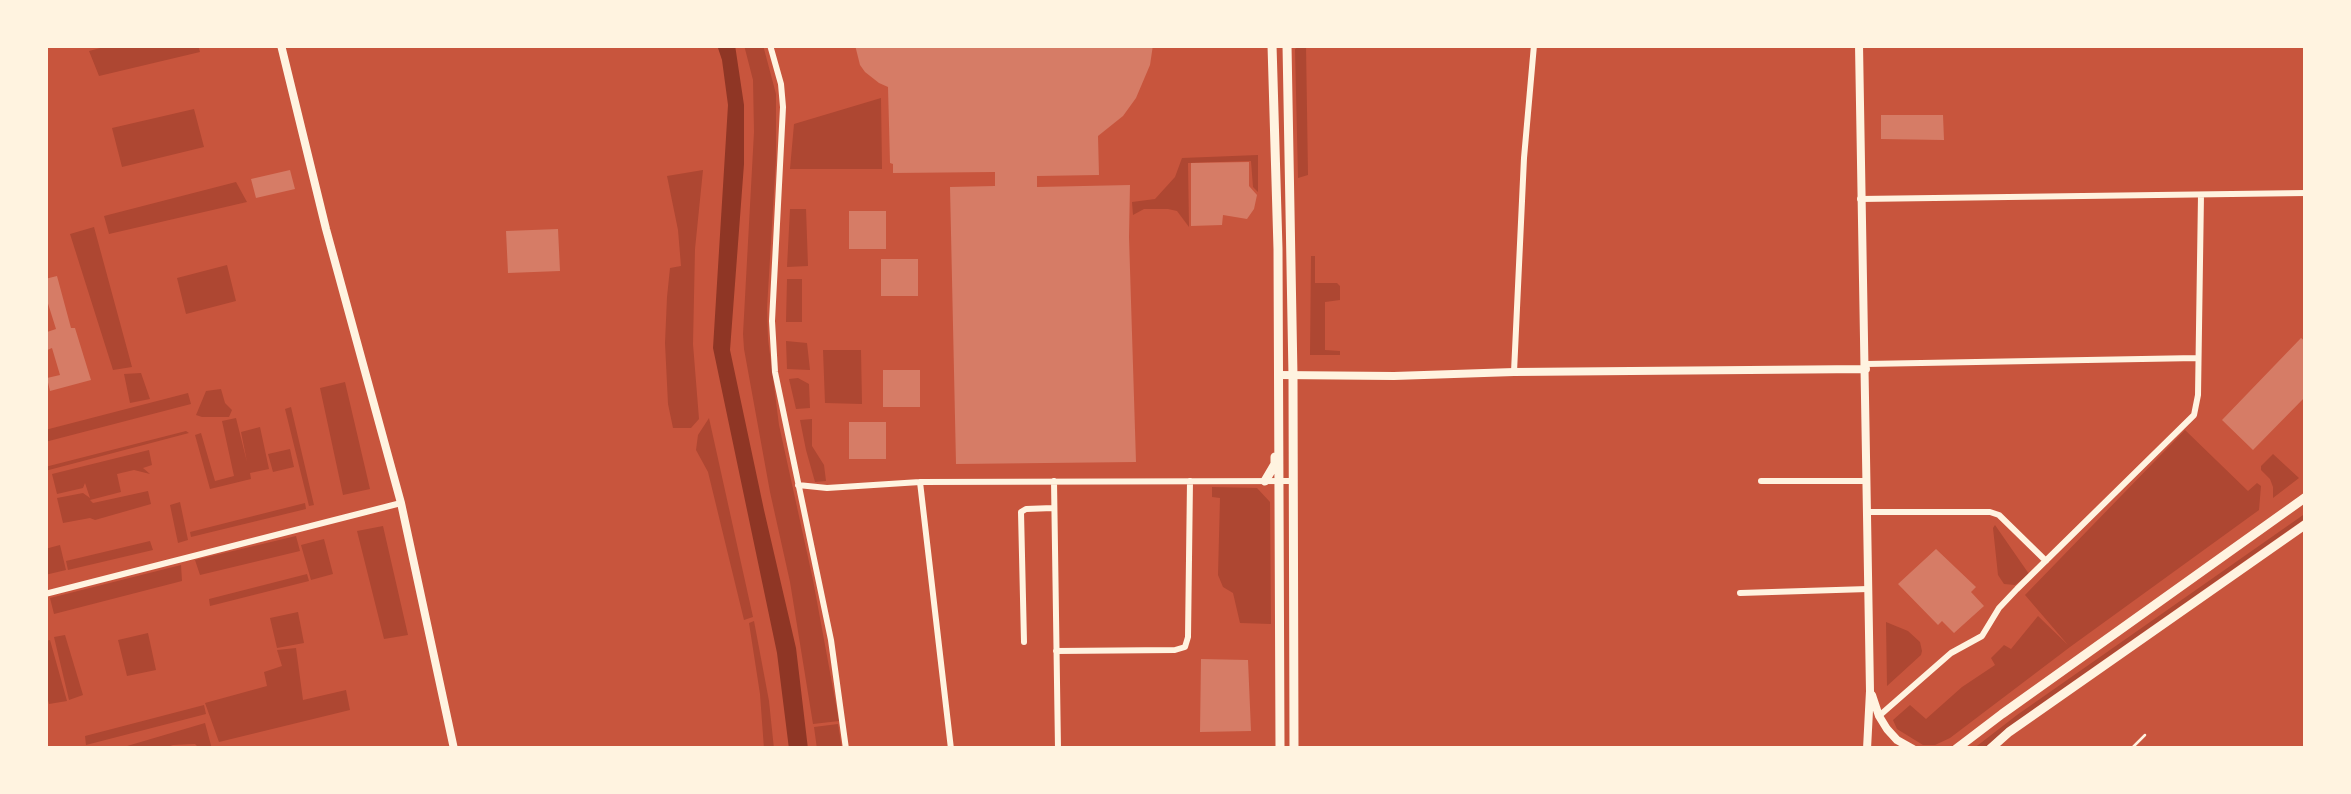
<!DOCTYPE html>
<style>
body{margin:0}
#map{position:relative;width:2351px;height:794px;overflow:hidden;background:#c8553d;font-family:Merriweather,serif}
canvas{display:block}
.frame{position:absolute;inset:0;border:48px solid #fff3e0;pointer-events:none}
</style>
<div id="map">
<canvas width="2351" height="794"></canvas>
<div class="frame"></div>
</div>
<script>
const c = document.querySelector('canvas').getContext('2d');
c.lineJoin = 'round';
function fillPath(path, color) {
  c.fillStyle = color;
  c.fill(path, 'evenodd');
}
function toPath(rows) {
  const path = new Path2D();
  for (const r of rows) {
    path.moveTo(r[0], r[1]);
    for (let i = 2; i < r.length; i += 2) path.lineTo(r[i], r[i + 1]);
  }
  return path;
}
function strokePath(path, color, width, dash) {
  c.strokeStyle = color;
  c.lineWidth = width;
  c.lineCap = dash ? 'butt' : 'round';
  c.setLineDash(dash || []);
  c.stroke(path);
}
const green = toPath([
 [112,45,198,45,200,52,99,76,89,51],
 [744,45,763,45,776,94,776,159,767,308,768,339,779,425,813,580,839,721,813,724,790,582,770,492,744,349,743,334,754,132,753,80],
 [1302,45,1306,45,1308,175,1298,178,1295,49],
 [881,98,882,169,790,169,794,124],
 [194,109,204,147,122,167,112,128],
 [1258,155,1258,192,1253,187,1251,161,1188,163,1189,227,1177,211,1168,209,1144,209,1133,215,1132,202,1155,199,1175,177,1182,158],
 [703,170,695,249,693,344,699,419,691,428,673,428,668,404,665,343,667,297,670,268,681,266,678,230,667,176],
 [236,182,247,202,109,234,104,216],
 [790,209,806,209,808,266,787,267],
 [94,227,132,367,113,370,70,234],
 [1311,256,1315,256,1315,283,1337,283,1340,286,1340,300,1325,302,1325,350,1340,351,1340,355,1310,355],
 [227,265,236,301,186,314,177,278],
 [787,279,802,279,802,322,786,322],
 [786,341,807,343,810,370,787,369],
 [823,350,861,350,862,404,825,403],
 [141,373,150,399,130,403,124,374],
 [798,378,809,384,810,408,796,409,789,379],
 [345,382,370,489,343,495,320,388],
 [221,389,225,403,232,410,229,417,202,417,196,415,206,391],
 [188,393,191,404,45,442,45,430],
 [291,407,314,505,309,506,285,409],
 [236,418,247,462,241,432,260,427,269,469,250,473,251,479,210,489,195,435,201,433,215,481,234,476,222,421],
 [709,418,753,617,744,620,708,472,696,450,698,435],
 [812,419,812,446,824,465,826,481,815,482,806,450,800,420],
 [2185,430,2248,491,2257,483,2261,486,2259,510,2070,647,1950,738,1935,745,1923,745,1897,729,1893,720,1910,705,1926,719,1962,687,1995,665,1991,658,2004,645,2011,649,2038,616,2068,645,2025,595],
 [186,431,189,433,45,471,45,467],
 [290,449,294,467,273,472,268,454],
 [149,450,152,465,143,468,150,474,134,470,117,474,121,492,90,500,93,503,148,491,151,504,95,520,90,518,63,523,57,498,83,493,90,498,85,483,83,488,57,494,52,474],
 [2273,454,2299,478,2273,498,2273,487,2270,479,2261,470,2261,466],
 [1212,487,1257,488,1270,502,1271,624,1240,623,1233,593,1223,587,1218,575,1220,498,1212,497],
 [180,502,188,540,178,543,170,505],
 [305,503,306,509,191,537,190,532],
 [2306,513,2306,518,2035,708,1983,749,1973,749,2017,715],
 [1995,525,2029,574,2015,585,2004,584,1998,575,1993,528],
 [383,526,408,635,384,639,357,531],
 [296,536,300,551,200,575,195,560],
 [324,539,333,574,311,580,301,545],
 [150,541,153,550,68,570,66,561],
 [60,545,66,570,45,575,45,549],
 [181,565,182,581,54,614,50,598],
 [307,574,309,581,210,606,209,599],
 [298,612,304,643,277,648,270,618],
 [754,621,769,701,774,749,764,749,760,694,749,623],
 [1886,622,1908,631,1920,642,1922,651,1921,655,1887,686],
 [148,633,156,670,127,676,118,640],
 [65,635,83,695,69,700,54,637],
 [50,640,67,701,49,704,45,689,45,641],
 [296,648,303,700,346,690,350,710,219,742,205,703,267,686,264,672,282,666,277,650],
 [204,705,206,714,86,745,85,736],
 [205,723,212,749,200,749,195,744,173,745,161,749,117,749],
 [838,724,842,749,817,749,814,727]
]);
const water = toPath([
 [717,45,735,45,744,105,744,164,730,350,764,510,796,648,808,749,789,749,777,653,713,348,728,105,722,60]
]);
const building = toPath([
 [855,45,1153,45,1150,65,1136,98,1123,116,1098,136,1099,175,1037,176,1037,187,1130,185,1129,237,1136,462,956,464,950,187,995,186,995,172,893,173,893,164,890,163,888,87,879,83,865,72,860,65],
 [1881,115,1943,115,1944,140,1881,139],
 [1249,162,1249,186,1257,195,1254,209,1247,219,1223,215,1222,225,1191,226,1191,163],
 [290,170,295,189,256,198,251,179],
 [849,211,886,211,886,249,849,249],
 [558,229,560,271,508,273,506,231],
 [881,259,918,259,918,296,881,296],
 [57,276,71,328,75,328,91,380,50,391,47,378,60,375,52,348,45,351,47,332,56,329,45,294,45,279],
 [2301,338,2306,342,2306,396,2253,450,2222,420],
 [883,370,920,370,920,407,883,407],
 [849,422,886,422,886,459,849,459],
 [1936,549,1976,587,1971,592,1984,606,1954,633,1942,621,1938,625,1898,584],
 [1201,659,1248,660,1251,731,1200,732]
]);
const service = toPath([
 [2131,749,2145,735]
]);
const minor = toPath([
 [770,45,781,84,783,107,772,321,775,372,831,640,846,749],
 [1860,199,2306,193],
 [1866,364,2197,358],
 [1514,372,1524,158,1534,45],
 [1054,481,1058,749],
 [1761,481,1867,481],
 [920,482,951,749],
 [798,485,827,488,920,482,1294,481],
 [1868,512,1990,512,1999,515,2046,561],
 [1740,593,1868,589],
 [45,594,401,503],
 [1024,642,1021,512,1026,509,1053,508],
 [1056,651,1175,650,1185,647,1188,637,1190,481],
 [1879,716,1951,653,1982,636,1999,608,2017,589,2194,415,2198,395,2201,195]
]);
const tertiary = toPath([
 [281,45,326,229,401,503,454,749],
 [1859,45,1870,691,1867,749],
 [1279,375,1394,376,1514,372,1866,369],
 [1872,695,1879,716,1887,729,1897,740,1913,749]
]);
const secondary = toPath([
 [1272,45,1278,249,1280,749],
 [1287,45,1293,376,1294,749],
 [1265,481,1275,464,1275,457]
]);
const primary = toPath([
 [1956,749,2002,714,2306,497],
 [1990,749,2009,732,2306,524]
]);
fillPath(green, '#ae4732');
fillPath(water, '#8f3625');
fillPath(building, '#d67c66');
strokePath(service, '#fff3e0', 2.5);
strokePath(minor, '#fff3e0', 6);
strokePath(tertiary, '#fff3e0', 8);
strokePath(secondary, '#fff3e0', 9);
strokePath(primary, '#fff3e0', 9);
</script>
